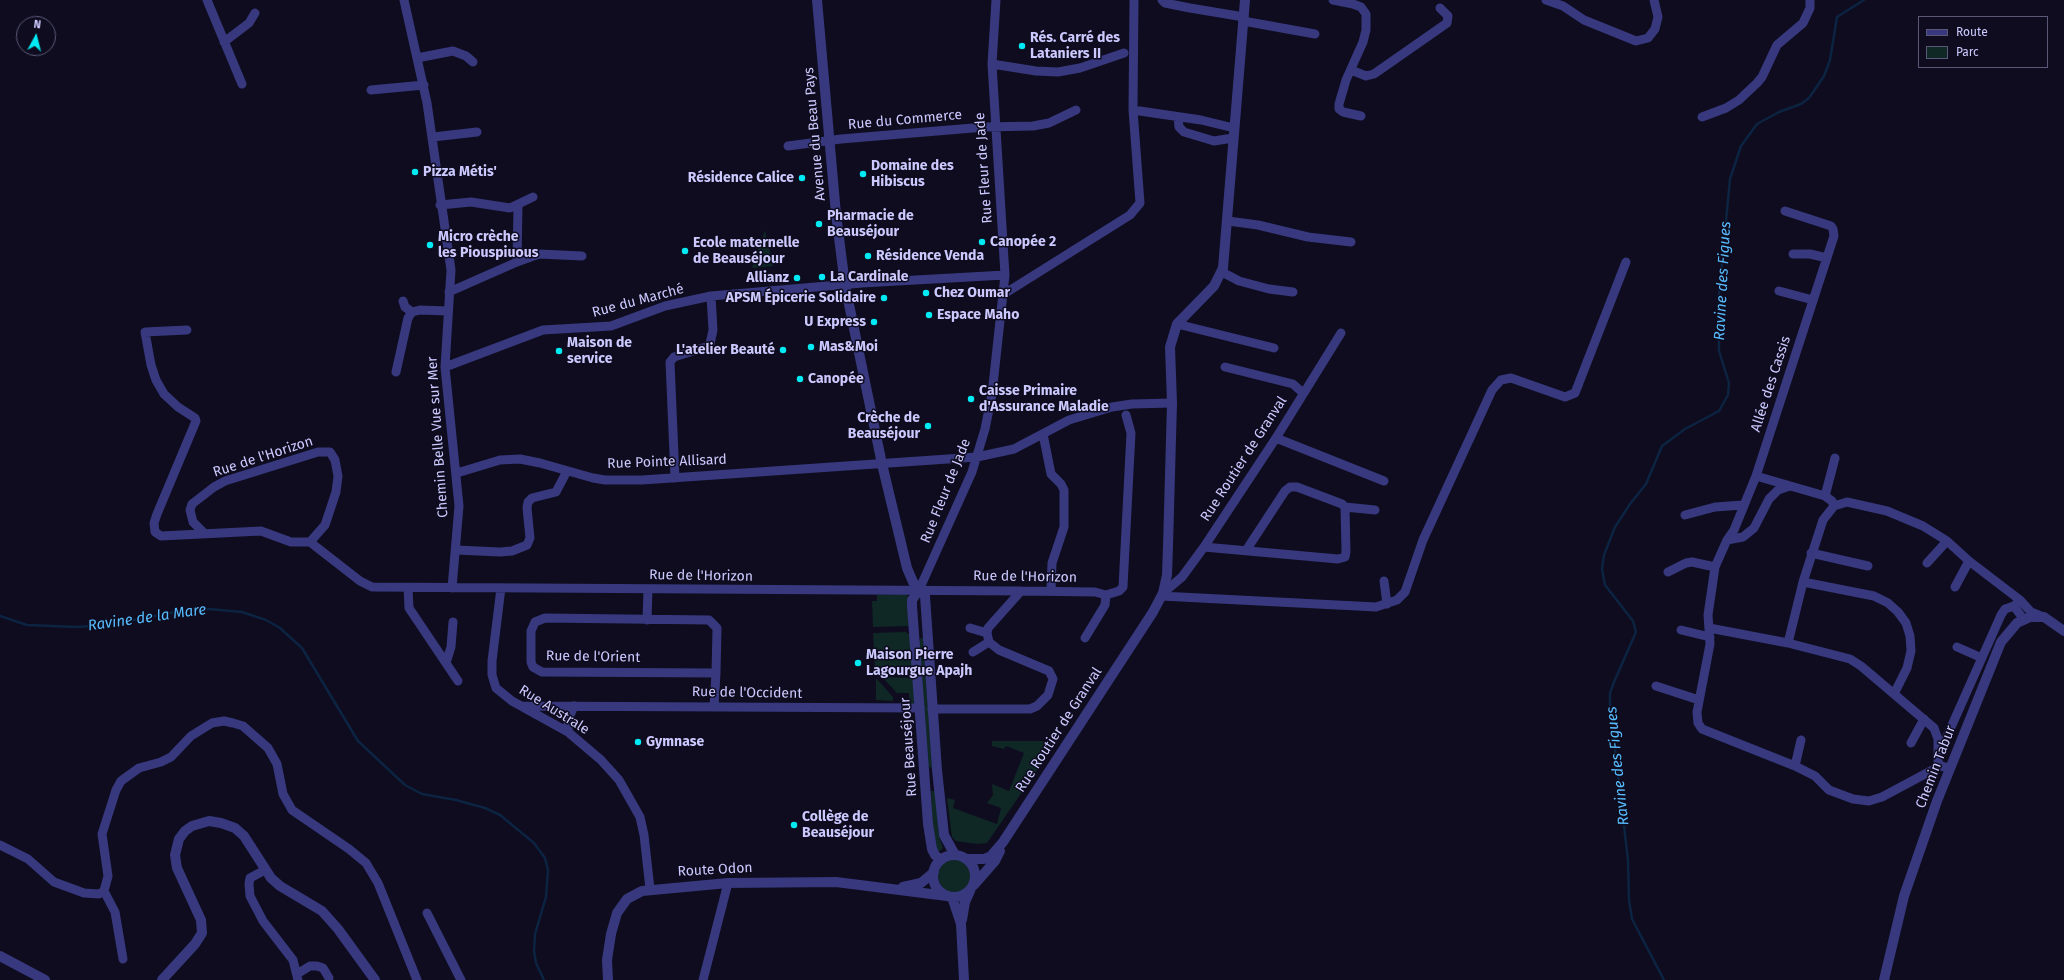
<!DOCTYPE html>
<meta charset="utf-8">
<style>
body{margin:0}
#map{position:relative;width:2064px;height:980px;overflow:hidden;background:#0e0c1e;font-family:"Fira Sans",sans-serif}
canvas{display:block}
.legend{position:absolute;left:1918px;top:16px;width:130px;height:52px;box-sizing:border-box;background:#0e0c1e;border:1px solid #5a5878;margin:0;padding:5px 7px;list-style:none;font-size:12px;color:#ccc9ff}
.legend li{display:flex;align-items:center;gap:8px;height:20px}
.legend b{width:20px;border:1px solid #5a5878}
.north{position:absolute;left:16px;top:16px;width:40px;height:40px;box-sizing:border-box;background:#0e0c1e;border:1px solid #5a5878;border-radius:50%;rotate:7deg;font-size:11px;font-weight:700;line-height:16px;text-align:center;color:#ccc9ff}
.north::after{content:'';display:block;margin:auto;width:14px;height:18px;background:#00ebf4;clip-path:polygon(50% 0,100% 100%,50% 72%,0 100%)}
</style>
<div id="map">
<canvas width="2064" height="980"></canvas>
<ul class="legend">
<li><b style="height:5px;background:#37387d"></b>Route</li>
<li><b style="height:11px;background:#0f2826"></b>Parc</li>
</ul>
<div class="north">N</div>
</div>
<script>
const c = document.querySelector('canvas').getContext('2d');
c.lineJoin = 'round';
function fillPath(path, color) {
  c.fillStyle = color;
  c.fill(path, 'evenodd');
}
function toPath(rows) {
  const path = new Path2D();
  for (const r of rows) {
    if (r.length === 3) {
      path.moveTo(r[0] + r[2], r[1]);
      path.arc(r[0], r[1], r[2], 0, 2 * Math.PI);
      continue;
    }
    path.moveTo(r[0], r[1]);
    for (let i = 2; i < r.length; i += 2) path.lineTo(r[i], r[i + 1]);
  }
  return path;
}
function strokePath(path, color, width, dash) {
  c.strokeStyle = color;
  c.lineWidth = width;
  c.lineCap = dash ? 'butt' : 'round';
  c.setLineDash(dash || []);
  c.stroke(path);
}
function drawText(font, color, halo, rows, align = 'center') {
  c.font = font + ' "Fira Sans",sans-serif';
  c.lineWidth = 3;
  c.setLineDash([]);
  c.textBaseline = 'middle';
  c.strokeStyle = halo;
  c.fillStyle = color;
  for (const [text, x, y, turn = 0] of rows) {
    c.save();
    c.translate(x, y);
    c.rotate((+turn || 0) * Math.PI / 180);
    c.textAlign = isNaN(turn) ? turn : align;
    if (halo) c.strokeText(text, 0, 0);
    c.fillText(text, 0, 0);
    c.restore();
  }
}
const green = toPath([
 [765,230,773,266,752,268],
 [905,594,908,596,909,626,873,627,872,601,877,601,877,595],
 [906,632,911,636,912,670,910,673,875,671,873,633],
 [921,638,923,638,932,767,931,768,927,766,918,641],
 [882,677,913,678,915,701,912,705,898,705,901,702,909,701,909,693,897,693],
 [876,678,893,697,893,701,876,700],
 [992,741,1057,741,987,843,977,844,956,841,952,837,947,798,955,800,953,808,997,824,1001,808,987,803,993,795,992,784,1009,791,1024,753,1006,746,1004,749,992,746],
 [931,791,934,791,936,794,939,837,943,848,940,851,936,849,933,837],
 [955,876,17]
]);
const stream = toPath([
 [0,616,27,625,76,627,108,625,180,611,209,609,242,612,266,620,280,628,302,648,358,741,405,785,422,794,456,800,485,808,500,815,534,843,545,858,548,870,546,897,535,934,534,951,536,963,544,980],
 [1664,980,1632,919,1629,900,1628,860,1610,707,1610,693,1614,682,1636,632,1633,621,1605,585,1602,569,1604,555,1615,527,1630,504,1646,484,1662,446,1685,429,1719,411,1728,395,1729,383,1719,351,1719,295,1730,179,1741,146,1757,124,1779,112,1801,104,1809,98,1824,76,1830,60,1837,17,1864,0]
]);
const minor = toPath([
 [207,0,242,84],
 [404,0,427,103,451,270,445,367,459,506,452,588],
 [1162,0,1165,3,1190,8,1244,17],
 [1333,0,1353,4,1361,7,1366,14,1366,30,1363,42,1346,80,1339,104,1339,109,1343,112,1361,116],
 [1546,0,1563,6,1584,20,1636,41,1648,38,1655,29,1658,17,1654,0],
 [1243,21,1315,34],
 [224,42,249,23,255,13],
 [417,58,453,51,466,56,473,62],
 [992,64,1036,71,1058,72,1080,68,1124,53],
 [1351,70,1366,76,1374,74,1447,23,1448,16,1440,8],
 [371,90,424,85],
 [1133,110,1201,120,1234,128],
 [1178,117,1179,127,1184,132,1214,141,1233,138],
 [1702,117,1726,108,1739,100,1757,83,1762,77,1777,45,1803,23,1810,8,1810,0],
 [433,137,477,132],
 [788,146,841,139,985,127,1033,126,1049,123,1076,110],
 [440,205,471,202,510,208,533,197],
 [1785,211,1831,226,1833,229,1834,236,1756,476,1734,530,1727,540,1715,567,1708,615,1710,644,1697,712,1698,723,1702,729,1795,766,1815,776,1829,790,1853,799,1869,801,1882,797,1940,766],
 [1228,221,1258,225,1308,237,1351,242],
 [1793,254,1810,254,1827,258],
 [517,262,539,254,582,256],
 [1222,272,1239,281,1269,289,1293,292],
 [1779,291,1813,300],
 [449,292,517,262,518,205],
 [1004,294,1130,215,1140,203,1133,110,1134,0],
 [403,301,405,307,412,312],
 [1177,324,1274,348],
 [187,330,145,332,151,365,156,380,164,394,178,407,195,418,196,421,157,514,154,523,155,532,161,536,261,531,291,542,310,542,360,581,372,587,1021,591,1095,592,1106,595,1119,591,1123,587,1131,433,1126,415],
 [445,367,543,330,611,326,665,306,711,296,862,283,1005,275],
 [1225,367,1293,384,1303,393],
 [396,372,408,318,412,312,420,310,448,311],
 [1043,434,1051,474,1061,484,1064,490,1064,527,1052,563,1051,591],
 [1276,438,1384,481],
 [457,473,500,460,520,459,540,463,593,478,605,480,642,480,977,457,1014,449,1069,420,1112,407,1132,404,1172,403],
 [1756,476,1825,496,1832,501,1834,506],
 [675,478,670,362,674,357,709,346,710,344,713,330,711,296],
 [1825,496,1835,458],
 [1685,515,1715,507,1743,505],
 [204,533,193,522,190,510,192,504,214,487,225,481,318,452,330,452,335,460,338,476,336,492,325,525,310,542],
 [1727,540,1743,537,1754,528,1769,499,1778,490,1790,486],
 [1204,547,1338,559,1345,557,1346,552,1345,507],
 [1247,549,1285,491,1290,487,1297,487,1342,504,1345,507,1375,510],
 [456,550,500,552,512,551,527,545,530,538,527,508,528,502,532,498,556,492,567,471],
 [1811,553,1868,566],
 [1927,563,1947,541],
 [1668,572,1686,563,1692,562,1715,567],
 [1384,581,1387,604],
 [1803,582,1874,596,1888,603,1898,612,1906,623,1910,636,1911,651,1907,668,1894,694],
 [408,587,409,608,458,681],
 [1955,587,1969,561],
 [501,588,492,661,492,675,496,688,512,701,568,732,601,760,619,780,640,817,644,835,650,889],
 [919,590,972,472,985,429,992,394,1005,275,992,64,996,0],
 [1163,593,1182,577,1204,547,1276,438,1341,333],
 [1161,596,1376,607,1397,600,1405,592,1423,540,1492,390,1501,380,1511,378,1565,397,1575,393,1626,262],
 [2014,606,2024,620],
 [647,620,648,589],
 [970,628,987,633],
 [1709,628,1788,643,1850,659,1861,666,1934,728,1938,739,1938,761,1940,766,1945,767],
 [1681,630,1710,637],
 [1085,638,1105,605,1106,595],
 [1788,643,1803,582,1823,520,1834,506,1847,502,1887,511,1923,526,1947,541,1969,561,2020,600,2031,612,2043,617],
 [1957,647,1982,658],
 [973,652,989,642],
 [446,663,451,647,453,622],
 [1656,686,1699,700],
 [521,706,920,708],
 [714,707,716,673,542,672,533,667,531,662,531,631,535,622,545,618,709,620,717,628,716,673],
 [932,709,1030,709,1037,706,1048,695,1053,679,1049,671,999,650,989,642,987,633,988,628,1021,591],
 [568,732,568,720,574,706],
 [1911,743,1924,719],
 [1938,746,1944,743,2001,615,2005,609,2014,606,2020,600],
 [1795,766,1801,740],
 [0,845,28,859,54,882,84,893,99,894,104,891,108,876,102,834,116,790,121,781,139,768,161,762,171,757,191,736,212,723,224,721,233,723,243,726,268,748,277,764,283,794,292,810,349,849,366,863,378,883,417,980],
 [265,870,250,878,249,884,250,896,263,921,293,960,298,980],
 [104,891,115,912,123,959],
 [427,913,461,980],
 [297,974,310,966,317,966,323,968,329,978],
 [703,980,728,883]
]);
const tertiary = toPath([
 [817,0,836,214,845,285,882,464,907,568,913,582,925,596,937,770,944,835,955,855],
 [919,590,912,600,912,606,928,824,932,849,935,855,941,860],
 [954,876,21],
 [967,859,984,859,991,856,1003,842,1153,612,1163,593,1167,575,1168,546,1172,403,1170,347,1177,324,1214,286,1223,268,1245,0],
 [974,885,995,861,1000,851],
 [903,887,921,883,934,872],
 [952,897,961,924,964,980],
 [962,920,965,902,970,891],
 [0,956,45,980],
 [162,980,195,944,202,933,201,920,177,868,175,855,179,839,185,831,192,826,209,821,221,823,235,828,244,836,271,878,280,886,322,911,338,929,375,980],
 [608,980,607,960,611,934,617,913,627,899,642,891,728,883,836,882,947,896],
 [1884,980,1904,896,1937,801,2001,642,2017,623,2030,617,2044,617,2064,631]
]);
const markers = [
 [1022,46,4,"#00ebf4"],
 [415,172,4,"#00ebf4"],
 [863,174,4,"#00ebf4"],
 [802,178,4,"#00ebf4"],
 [819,224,4,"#00ebf4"],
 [982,242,4,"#00ebf4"],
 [430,245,4,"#00ebf4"],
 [685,251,4,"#00ebf4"],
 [868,256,4,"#00ebf4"],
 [822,277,4,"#00ebf4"],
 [797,278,4,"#00ebf4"],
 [926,293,4,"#00ebf4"],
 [884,298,4,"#00ebf4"],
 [929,315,4,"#00ebf4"],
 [874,322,4,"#00ebf4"],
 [811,347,4,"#00ebf4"],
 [783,350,4,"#00ebf4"],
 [559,351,4,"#00ebf4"],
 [800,379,4,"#00ebf4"],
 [971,399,4,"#00ebf4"],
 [928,426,4,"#00ebf4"],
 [858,663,4,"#00ebf4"],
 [638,742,4,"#00ebf4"],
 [794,825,4,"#00ebf4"]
];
const poiNames = [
 ["Rés. Carré des",1030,38],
 ["Lataniers II",1030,54],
 ["Domaine des",871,166],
 ["Hibiscus",871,182],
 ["Pizza Métis'",423,172],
 ["Résidence Calice",794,178,"right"],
 ["Pharmacie de",827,216],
 ["Beauséjour",827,232],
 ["Micro crèche",438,237],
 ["les Piouspiuous",438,253],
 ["Canopée 2",990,242],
 ["Ecole maternelle",693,243],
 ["de Beauséjour",693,259],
 ["Résidence Venda",876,256],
 ["La Cardinale",830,277],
 ["Allianz",789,278,"right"],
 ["Chez Oumar",934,293],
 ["APSM Épicerie Solidaire",876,298,"right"],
 ["Espace Maho",937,315],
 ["U Express",866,322,"right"],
 ["Maison de",567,343],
 ["service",567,359],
 ["Mas&Moi",819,347],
 ["L'atelier Beauté",775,350,"right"],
 ["Canopée",808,379],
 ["Caisse Primaire",979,391],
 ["d'Assurance Maladie",979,407],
 ["Crèche de",920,418,"right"],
 ["Beauséjour",920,434,"right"],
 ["Maison Pierre",866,655],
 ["Lagourgue Apajh",866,671],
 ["Gymnase",646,742],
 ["Collège de",802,817],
 ["Beauséjour",802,833]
];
const streetNames = [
 ["Rue du Commerce",905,120,-5],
 ["Avenue du Beau Pays",815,134,-95],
 ["Rue Fleur de Jade",984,168,-94],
 ["Rue du Marché",638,301,-15],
 ["Allée des Cassis",1771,384,-72],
 ["Chemin Belle Vue sur Mer",438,437,-94],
 ["Rue de l'Horizon",263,457,-18],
 ["Rue Routier de Granval",1244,459,-57],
 ["Rue Pointe Allisard",667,462,-2],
 ["Rue Fleur de Jade",946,491,-68],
 ["Rue de l'Horizon",701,576,1],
 ["Rue de l'Horizon",1025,577,1],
 ["Rue de l'Orient",593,657,1],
 ["Rue de l'Occident",747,693,1],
 ["Rue Australe",554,710,32],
 ["Rue Routier de Granval",1059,730,-57],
 ["Rue Beauséjour",909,747,-94],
 ["Chemin Tabur",1936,767,-69],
 ["Route Odon",715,870,-3]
];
const waterNames = [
 ["Ravine des Figues",1723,281,-87],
 ["Ravine de la Mare",147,618,-8],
 ["Ravine des Figues",1618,766,-96]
];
fillPath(green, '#0f2826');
strokePath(stream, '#0c2442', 2.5);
strokePath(minor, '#37387d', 9);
strokePath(tertiary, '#37387d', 10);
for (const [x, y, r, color] of markers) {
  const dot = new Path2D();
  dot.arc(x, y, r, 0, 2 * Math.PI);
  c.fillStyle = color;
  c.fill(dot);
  strokePath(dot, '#0e0c1e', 1.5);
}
drawText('bold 14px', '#ccc9ff', '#0e0c1e', poiNames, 'left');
drawText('14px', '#ccc9ff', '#0e0c1e', streetNames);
drawText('italic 15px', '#57bcff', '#0e0c1e', waterNames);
</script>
